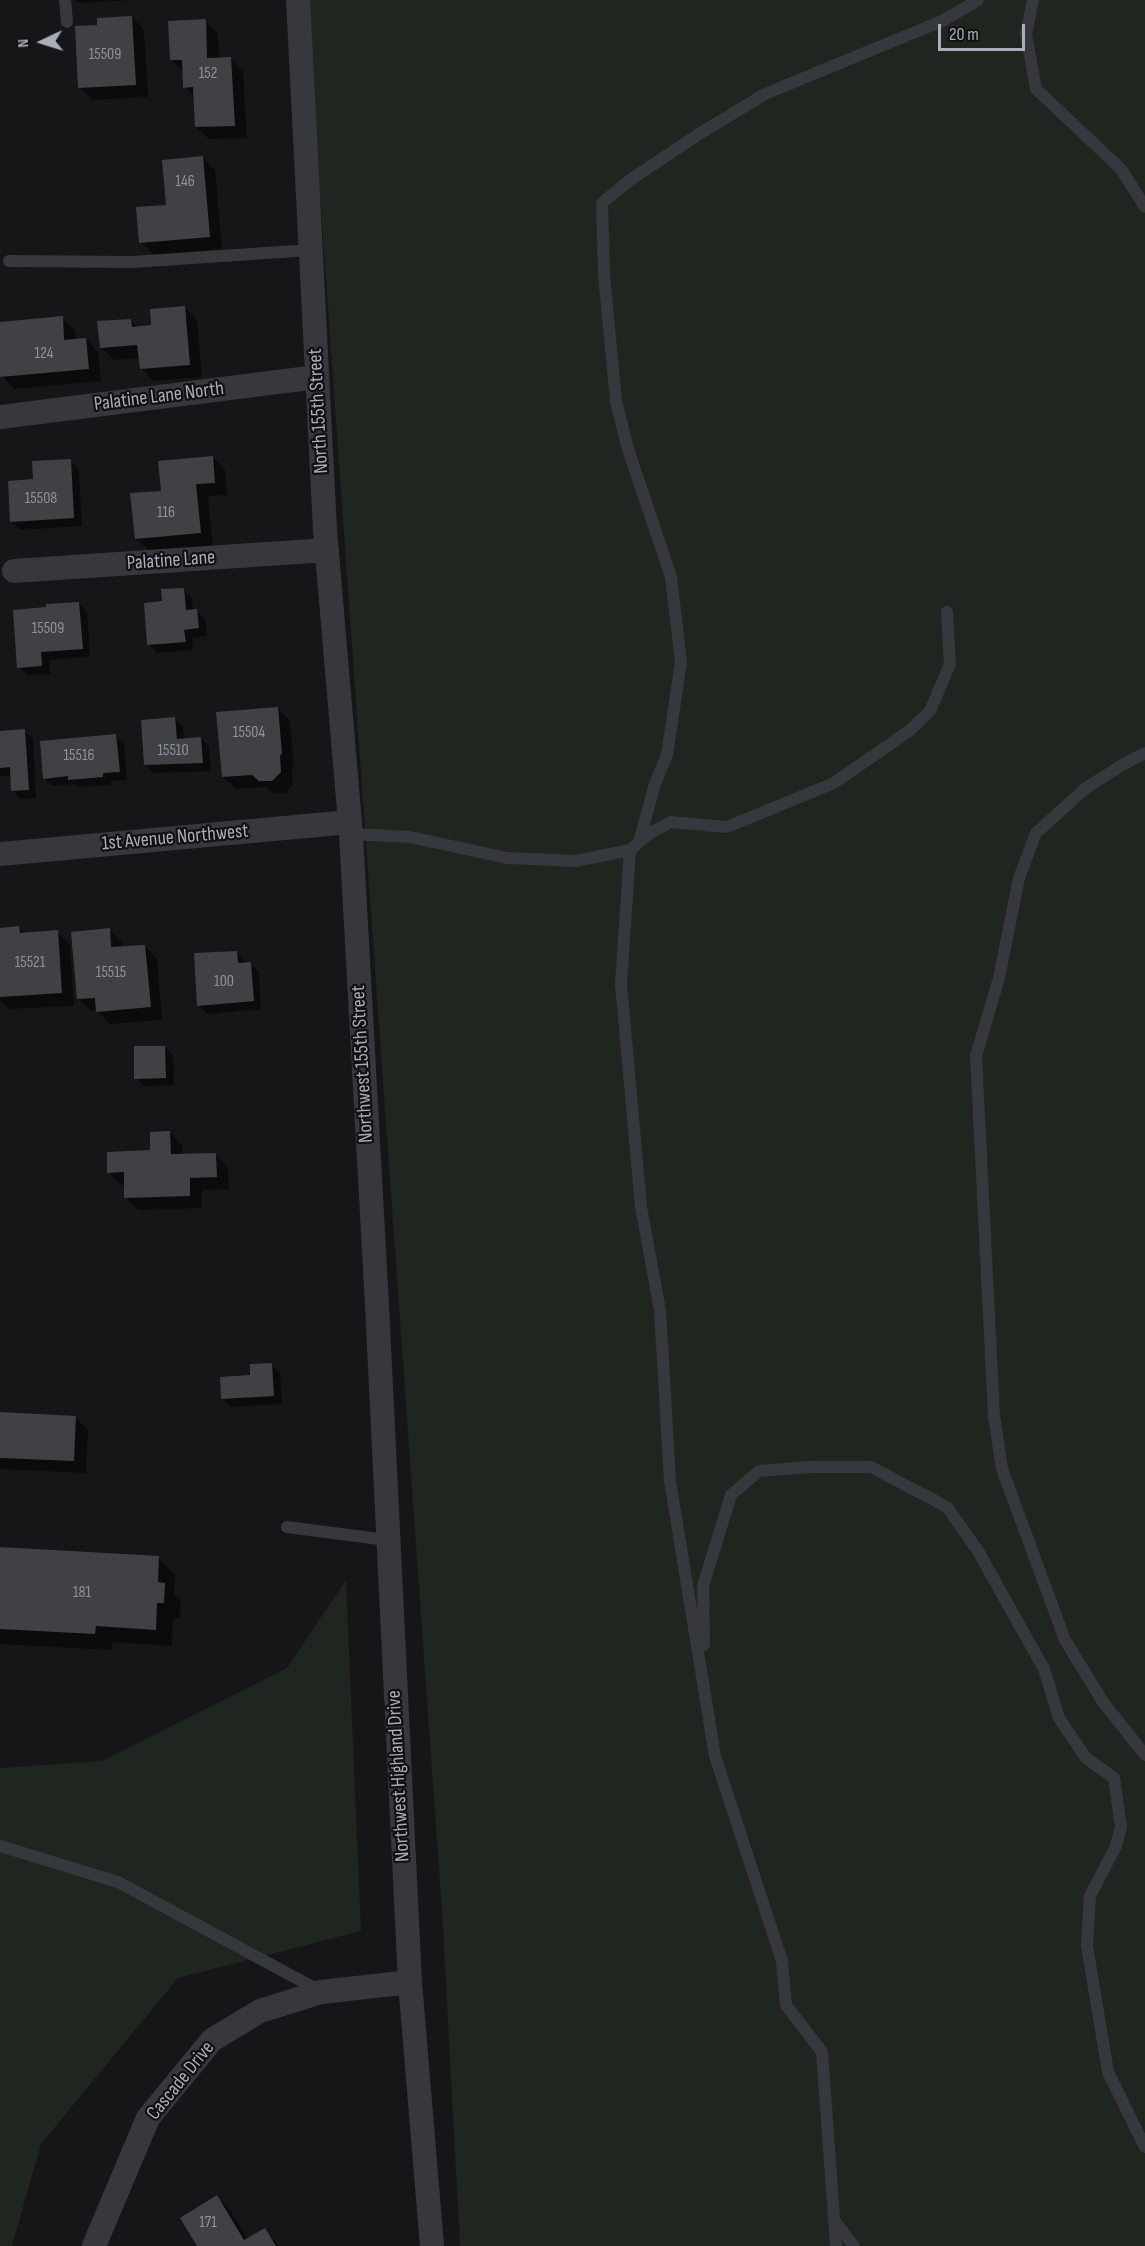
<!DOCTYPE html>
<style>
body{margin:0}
#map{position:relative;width:1145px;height:2246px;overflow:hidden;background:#161618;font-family:"Sofia Sans Condensed",sans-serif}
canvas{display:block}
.north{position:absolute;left:12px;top:12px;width:60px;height:60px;-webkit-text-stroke:4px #111113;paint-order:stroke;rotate:266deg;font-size:16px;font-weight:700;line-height:24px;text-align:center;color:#a8adb8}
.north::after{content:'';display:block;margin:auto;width:21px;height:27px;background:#a8adb8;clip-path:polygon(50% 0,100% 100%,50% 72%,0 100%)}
.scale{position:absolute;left:938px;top:24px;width:87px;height:27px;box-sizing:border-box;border:3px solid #a8adb8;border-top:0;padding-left:8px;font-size:18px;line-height:21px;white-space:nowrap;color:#a8adb8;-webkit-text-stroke:4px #111113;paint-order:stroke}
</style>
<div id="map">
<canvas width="1145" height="2246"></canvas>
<div class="north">N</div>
<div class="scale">20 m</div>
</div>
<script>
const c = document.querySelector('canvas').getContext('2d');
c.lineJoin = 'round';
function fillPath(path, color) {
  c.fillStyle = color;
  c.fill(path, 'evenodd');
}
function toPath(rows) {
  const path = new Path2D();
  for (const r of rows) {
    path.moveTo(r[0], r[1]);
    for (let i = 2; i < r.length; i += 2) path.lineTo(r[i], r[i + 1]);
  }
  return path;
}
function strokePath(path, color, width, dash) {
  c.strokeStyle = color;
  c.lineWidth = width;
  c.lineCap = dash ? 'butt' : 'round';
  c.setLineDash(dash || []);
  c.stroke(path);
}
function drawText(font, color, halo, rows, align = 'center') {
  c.font = font + ' "Sofia Sans Condensed",sans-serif';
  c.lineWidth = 4.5;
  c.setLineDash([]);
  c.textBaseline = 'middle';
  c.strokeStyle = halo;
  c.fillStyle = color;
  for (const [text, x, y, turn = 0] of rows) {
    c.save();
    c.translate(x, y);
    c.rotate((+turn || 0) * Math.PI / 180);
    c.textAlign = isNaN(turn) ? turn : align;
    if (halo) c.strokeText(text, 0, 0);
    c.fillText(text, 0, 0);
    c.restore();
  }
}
const green = toPath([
 [306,0,1145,0,1145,2246,460,2246,442,1910],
 [346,1580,361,1931,178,1978,41,2144,12,2246,0,2246,0,1768,102,1761,287,1668]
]);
const shadow = toPath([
 [75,0,133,0,78,3],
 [132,17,144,30,148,97,92,100,80,87,99,26],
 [205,21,218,33,219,59,231,59,243,71,247,138,209,139,196,127,195,97,185,87,184,72,171,59],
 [203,158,215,170,222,249,154,255,141,242],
 [185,307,197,320,202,377,154,381,141,368,140,358,114,360,101,347,130,320,138,328,153,327],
 [62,318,75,330,76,340,86,339,98,352,101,381,14,389,2,376,0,323],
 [212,457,225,470,227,495,208,496,213,546,149,551,136,539,163,492],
 [70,461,79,469,82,526,20,530,11,521,34,481],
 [183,589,192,598,193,611,197,611,205,619,207,636,192,638,193,650,157,653,149,644,164,603],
 [79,604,87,612,90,657,49,660,50,674,27,675,19,667,48,609],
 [278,708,290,721,294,767,292,767,293,785,285,793,273,793,266,787,236,789,223,777],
 [174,718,183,727,184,740,201,738,209,747,211,771,154,773,146,765],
 [25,731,33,739,36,798,21,799,13,791,12,775,0,776,0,732],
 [115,735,124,744,127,780,111,781,111,785,78,787,74,784,52,786,44,778],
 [19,928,25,934,57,932,70,945,74,1006,9,1009,0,1001,0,929],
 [109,930,122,943,122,948,145,946,157,959,162,1020,110,1024,97,1011,91,1011,78,999],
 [237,952,245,961,246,964,251,964,259,972,261,1009,207,1014,199,1005],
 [165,1047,173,1055,174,1085,144,1086,136,1078],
 [170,1133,182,1145,183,1155,215,1154,228,1167,229,1189,202,1190,202,1208,138,1210,125,1197,125,1185,121,1185,109,1172,152,1152],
 [272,1365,280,1373,282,1404,231,1407,223,1399],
 [0,1414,76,1418,88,1430,86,1473,0,1469],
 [0,1549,158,1558,175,1574,174,1594,181,1601,180,1619,173,1619,172,1646,112,1642,111,1650,0,1644],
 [217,2197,230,2210,248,2240,265,2230,279,2246,198,2246]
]);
const building = toPath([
 [132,16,136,85,78,88,75,26,97,25,97,18],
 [206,19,207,58,231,57,235,126,195,127,193,87,183,88,182,60,170,60,168,21],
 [203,156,210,237,139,243,136,207,166,205,162,160],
 [185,306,190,365,140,369,137,345,100,348,97,321,131,319,132,327,151,325,150,309],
 [63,316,64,340,86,338,89,369,0,377,0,322],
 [213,456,215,483,196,484,201,533,135,539,130,493,161,491,158,461],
 [71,459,74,518,10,522,8,481,33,479,32,461],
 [184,588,186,610,197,609,199,628,184,630,186,642,147,645,144,603,162,601,161,589],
 [79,602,83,649,41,652,42,666,17,668,13,610,46,607,46,604],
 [278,707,282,754,280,755,281,772,272,781,259,781,252,775,222,777,216,712],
 [175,717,177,739,201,737,203,763,144,765,141,720],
 [25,729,29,790,11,791,10,767,0,768,0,731],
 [116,734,120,772,103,773,103,777,68,780,68,776,43,779,40,741],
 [19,926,20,933,58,930,62,993,0,997,0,928],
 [110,928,111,947,145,945,151,1007,96,1012,95,998,77,999,71,932],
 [237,951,238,963,251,962,254,1001,197,1006,194,953],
 [134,1046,165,1046,166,1078,134,1079],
 [170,1131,171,1154,216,1153,217,1177,190,1178,190,1196,124,1198,124,1172,107,1173,107,1152,150,1150,150,1132],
 [272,1363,274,1396,221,1399,220,1377,250,1375,250,1364],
 [0,1412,76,1416,74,1461,0,1458],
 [0,1547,159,1556,158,1582,165,1583,164,1603,157,1603,156,1630,96,1626,95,1634,0,1629],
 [217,2195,244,2240,265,2228,276,2246,197,2246,180,2218]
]);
const lane = toPath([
 [65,0,67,22],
 [1033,0,1026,34,1036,89,1121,169,1145,207],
 [9,261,133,262,311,250],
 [1145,753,1122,765,1086,788,1036,833,1019,878,999,978,976,1056,994,1416,1002,1469,1065,1640,1103,1702,1145,1755],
 [351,834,410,837,507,858,576,861,630,850,650,833,671,822,727,827,834,783,909,731,930,711,950,664,947,612],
 [639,842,655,784,667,755,681,662,671,577,628,449,616,401,604,275,602,203,630,180,699,134,765,94,942,21,978,0],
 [630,850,621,984,641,1207,660,1310,670,1481,715,1756,782,1961,786,2005,822,2052,836,2246],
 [287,1527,387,1540],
 [704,1645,703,1586,731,1495,759,1471,811,1467,871,1467,947,1507,978,1551,1044,1669,1059,1718,1086,1758,1114,1778,1121,1827,1116,1846,1090,1896,1087,1946,1108,2072,1145,2147],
 [0,1846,118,1882,320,1991],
 [836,2223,854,2246]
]);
const street = toPath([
 [298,0,325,530,351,834,377,1305,410,1982,432,2246],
 [0,417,317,377],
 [14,571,327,550],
 [0,854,350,822],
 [94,2246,148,2118,212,2040,260,2011,321,1992,410,1982]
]);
const numberNames = [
 ["15509",105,55],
 ["152",208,74],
 ["146",185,182],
 ["124",44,354],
 ["15508",41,499],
 ["116",166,513],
 ["15509",48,629],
 ["15504",249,733],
 ["15510",173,751],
 ["15516",79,756],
 ["15521",30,963],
 ["15515",111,973],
 ["100",224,982],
 ["181",82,1593],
 ["171",208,2223]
];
const streetNames = [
 ["Palatine Lane North",159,397,-7],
 ["North 155th Street",319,411,-93],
 ["Palatine Lane",171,561,-4],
 ["1st Avenue Northwest",175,838,-5],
 ["Northwest 155th Street",363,1064,-93],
 ["Northwest Highland Drive",399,1776,-93],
 ["Cascade Drive",181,2081,-51]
];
fillPath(green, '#1e261f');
fillPath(shadow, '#0007');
fillPath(building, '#404145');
strokePath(lane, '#37383d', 12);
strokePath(street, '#37383d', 24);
drawText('16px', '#8e929b', null, numberNames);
drawText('20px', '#a8adb8', '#111113', streetNames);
</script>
